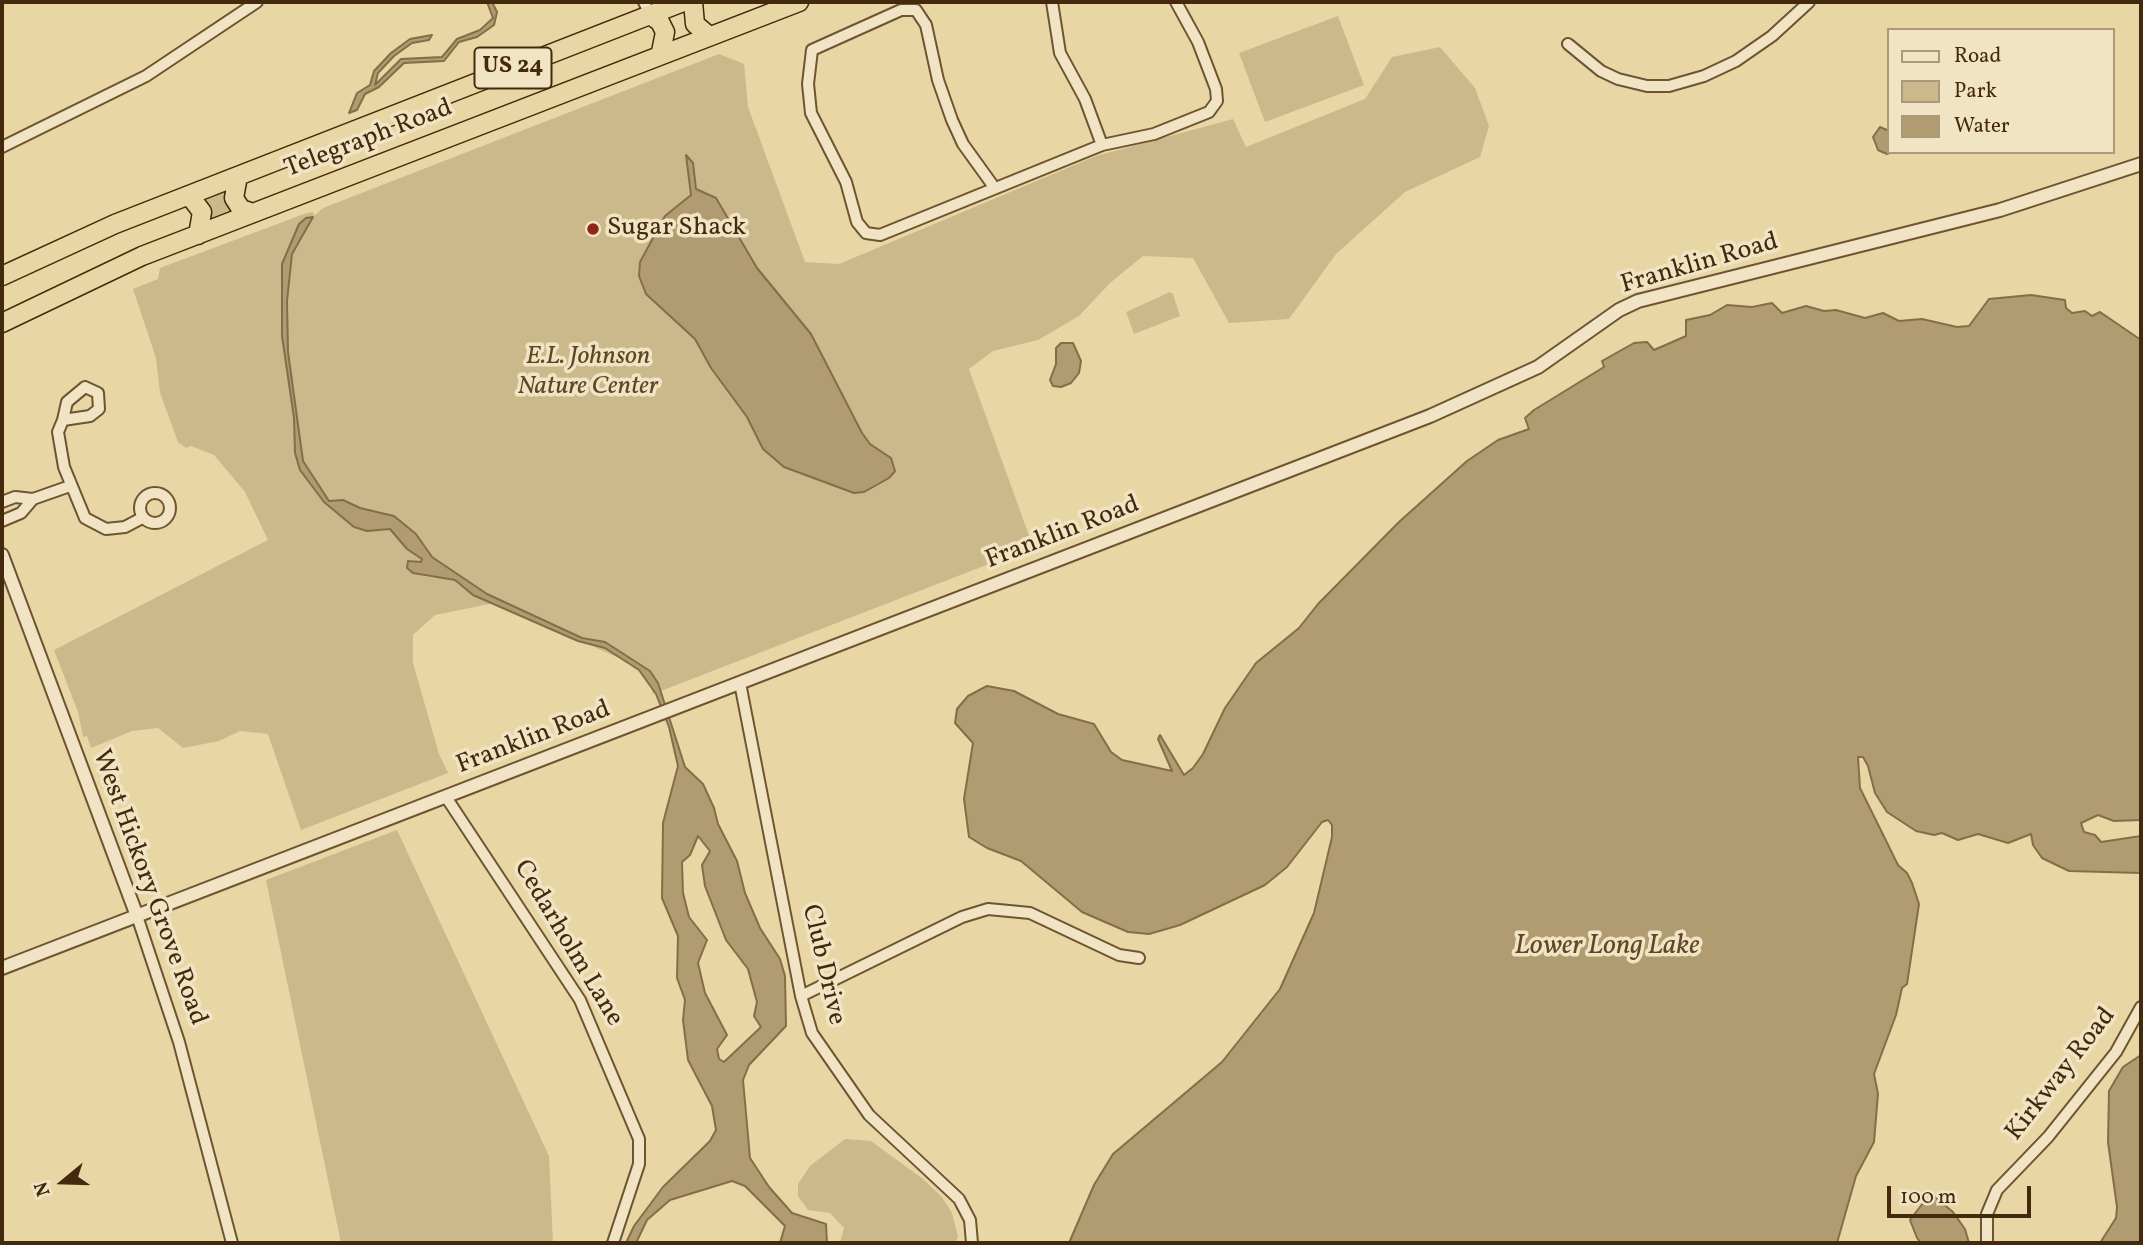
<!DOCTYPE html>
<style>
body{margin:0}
#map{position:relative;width:2143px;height:1245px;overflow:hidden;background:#e8d6a5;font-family:Vollkorn,serif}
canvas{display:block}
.frame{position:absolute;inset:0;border:4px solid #45290c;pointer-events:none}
.legend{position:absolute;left:1887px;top:28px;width:228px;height:126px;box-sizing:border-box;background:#f0e4c4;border:2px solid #ac997a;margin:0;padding:9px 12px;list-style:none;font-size:21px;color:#45290c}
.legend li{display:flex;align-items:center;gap:14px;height:35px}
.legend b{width:35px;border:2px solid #ac997a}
.north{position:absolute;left:28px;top:1147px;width:70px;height:70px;-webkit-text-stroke:5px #f0e4c4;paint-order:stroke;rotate:251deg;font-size:19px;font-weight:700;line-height:28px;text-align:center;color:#45290c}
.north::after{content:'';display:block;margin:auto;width:24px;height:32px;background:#45290c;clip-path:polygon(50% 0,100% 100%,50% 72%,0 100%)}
.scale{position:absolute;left:1887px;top:1186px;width:144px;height:32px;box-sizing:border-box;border:4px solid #45290c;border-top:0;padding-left:9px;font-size:21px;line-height:24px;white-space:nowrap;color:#45290c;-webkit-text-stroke:5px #f0e4c4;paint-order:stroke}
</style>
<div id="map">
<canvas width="2143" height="1245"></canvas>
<div class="frame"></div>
<ul class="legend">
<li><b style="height:9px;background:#f0e4c4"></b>Road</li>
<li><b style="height:19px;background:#ccb98b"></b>Park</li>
<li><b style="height:19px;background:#b19b71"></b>Water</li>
</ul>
<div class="north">N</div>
<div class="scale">100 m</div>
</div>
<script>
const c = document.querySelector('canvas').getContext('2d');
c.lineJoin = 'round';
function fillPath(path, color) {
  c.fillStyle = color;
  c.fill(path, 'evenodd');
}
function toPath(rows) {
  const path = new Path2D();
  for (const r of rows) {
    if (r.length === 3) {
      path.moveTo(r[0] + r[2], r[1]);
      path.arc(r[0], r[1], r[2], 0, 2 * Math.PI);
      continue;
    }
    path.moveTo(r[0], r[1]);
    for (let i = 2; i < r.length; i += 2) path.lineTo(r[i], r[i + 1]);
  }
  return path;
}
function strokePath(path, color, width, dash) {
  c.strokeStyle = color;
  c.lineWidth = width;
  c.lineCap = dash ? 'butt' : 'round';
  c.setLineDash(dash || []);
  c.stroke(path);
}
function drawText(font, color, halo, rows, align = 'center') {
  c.font = font + ' Vollkorn,serif';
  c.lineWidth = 7;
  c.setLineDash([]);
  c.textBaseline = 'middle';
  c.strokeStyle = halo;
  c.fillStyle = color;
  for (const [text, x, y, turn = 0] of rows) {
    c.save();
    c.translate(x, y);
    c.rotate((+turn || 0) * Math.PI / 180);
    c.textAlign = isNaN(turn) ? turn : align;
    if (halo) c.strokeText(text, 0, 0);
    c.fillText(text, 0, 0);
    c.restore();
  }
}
const green = toPath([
 [1338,16,1364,85,1265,122,1239,53],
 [1440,47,1475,88,1489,126,1480,157,1405,192,1336,254,1289,319,1229,323,1193,258,1143,256,1110,283,1079,316,1038,340,993,351,969,369,1033,547,653,694,649,678,630,663,529,618,422,562,410,560,422,576,455,580,473,595,494,603,435,615,413,635,413,663,439,754,448,773,301,830,268,734,240,731,219,741,183,748,158,728,132,731,91,748,87,736,83,737,78,712,54,650,268,540,245,492,214,455,191,446,186,448,178,442,160,393,156,358,133,289,158,279,160,268,304,214,313,212,314,216,323,208,719,54,744,64,748,107,805,262,839,264,1096,156,1233,119,1246,147,1365,99,1392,57],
 [226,191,232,212,211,221,205,199],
 [1170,292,1173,294,1180,316,1134,334,1126,312],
 [397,830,549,1156,553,1243,341,1243,266,880],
 [845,1139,871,1141,923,1179,942,1197,952,1213,958,1237,956,1243,840,1243,844,1228,830,1213,808,1210,798,1196,798,1184,810,1166]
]);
const water = toPath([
 [487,2,492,2,497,12,494,25,477,37,459,42,444,61,404,63,379,87,365,94,357,110,349,113,357,93,370,85,374,71,391,53,410,39,432,35,429,40,412,43,394,56,378,73,375,85,401,59,442,57,457,39,480,30,493,18,487,2],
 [1880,127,1889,131,1889,152,1892,152,1887,154,1878,150,1873,137,1880,127],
 [686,155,693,163,696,189,716,198,757,268,811,334,862,433,870,444,891,458,895,471,889,478,864,492,854,493,784,467,763,449,747,417,711,368,695,339,646,294,639,276,640,262,665,216,691,195,686,155],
 [313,217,292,254,287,301,288,352,303,461,329,501,343,500,360,508,394,516,416,534,432,557,487,594,582,638,605,642,650,671,658,683,685,767,703,784,714,808,718,824,737,861,745,893,760,928,780,959,785,976,786,1026,749,1065,743,1080,750,1158,769,1187,792,1213,826,1224,827,1243,780,1243,785,1226,745,1186,732,1181,670,1200,647,1220,636,1243,626,1243,634,1226,663,1187,710,1141,716,1130,712,1106,688,1060,683,1020,685,1000,677,978,678,936,662,898,663,823,678,766,669,727,656,694,639,670,605,648,578,641,473,595,455,580,413,573,407,568,408,561,421,562,422,559,407,549,390,529,367,531,354,527,324,502,300,470,295,453,294,418,282,336,282,264,299,224,306,218,313,217],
 [698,836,710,851,702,865,705,886,726,940,748,969,757,1002,754,1016,761,1027,724,1062,719,1059,717,1049,727,1035,705,993,698,963,707,940,689,917,683,893,682,862,690,855,698,836],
 [2031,295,2065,300,2066,308,2072,313,2085,311,2092,316,2100,312,2141,340,2141,820,2114,821,2098,815,2081,823,2084,832,2095,835,2101,842,2141,836,2141,873,2069,871,2042,858,2033,845,2031,834,2008,843,1978,834,1958,840,1942,833,1934,835,1916,831,1887,812,1875,793,1868,766,1863,757,1858,757,1860,788,1898,865,1907,873,1912,883,1919,904,1907,984,1902,988,1896,1015,1874,1074,1878,1094,1874,1142,1856,1176,1837,1243,1069,1243,1094,1185,1113,1154,1222,1062,1280,989,1314,913,1332,837,1332,825,1328,820,1322,822,1287,867,1265,885,1180,925,1149,934,1128,932,1082,912,1021,861,987,848,969,837,964,799,973,743,955,723,957,709,968,696,987,686,1014,691,1058,714,1094,724,1111,752,1122,760,1172,771,1158,739,1160,735,1184,775,1193,768,1203,754,1225,708,1256,663,1299,628,1318,604,1399,522,1467,461,1498,440,1529,429,1525,418,1534,410,1604,367,1602,361,1634,343,1647,342,1654,350,1686,336,1686,320,1710,315,1727,305,1752,307,1772,303,1782,313,1806,306,1824,311,1836,310,1865,318,1883,313,1899,321,1922,319,1957,327,1969,326,1989,299,2031,295],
 [1061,343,1073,343,1081,361,1079,373,1071,383,1061,387,1053,386,1050,380,1056,364,1056,348,1061,343],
 [2141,1055,2141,1243,2100,1243,2116,1218,2117,1207,2108,1142,2109,1091,2123,1067,2141,1055],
 [1935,1197,1953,1212,1965,1229,1969,1243,1921,1243,1917,1238,1910,1220,1923,1203,1935,1197]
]);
const minor = toPath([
 [644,2,650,15],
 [1052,2,1060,53,1085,99,1102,145],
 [1568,44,1601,71,1618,79,1647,86,1669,86,1704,76,1736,61,1772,36,1809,2],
 [2,147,146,76,257,2],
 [994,187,963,144,952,120,938,80,926,25,916,10,901,10,812,50,808,84,811,113,846,182,857,222,866,233,880,235,1102,145,1154,134,1209,112,1217,101,1216,89,1198,42,1176,2],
 [85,387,98,393,99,409,90,416,63,420,67,402,85,387],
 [63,420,58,432,64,467,85,518,106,529,125,527,142,518],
 [155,508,15],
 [2,502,15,497,33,499,70,486],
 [2,521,21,513,33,499],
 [740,683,801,996,812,1033,869,1115,959,1199,970,1220,972,1243],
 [446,797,580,1000,639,1139,639,1164,613,1243],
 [137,916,179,1042,232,1243],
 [801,996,962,917,988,909,1030,913,1119,955,1139,958],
 [1987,1243,1987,1214,1997,1190,2048,1137,2116,1052,2141,1007]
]);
const tertiary = toPath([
 [2,555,137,916],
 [2,968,1430,416,1538,367,1619,310,1638,301,2000,210,2141,164]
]);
const trunk = toPath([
 [693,2,695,24,708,35],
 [650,15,660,22,665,32,661,52],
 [238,176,234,198,241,209,253,213],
 [189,195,202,212,198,235],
 [2,276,115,224,683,2],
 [2,323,142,256,799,2]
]);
const markers = [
 [593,229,7,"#8f2418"]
];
const shields = [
 [513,68,77]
];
const shieldNames = [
 ["US 24",513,68]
];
const streetNames = [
 ["Telegraph Road",369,140,-21],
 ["Franklin Road",1700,265,-16],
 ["Franklin Road",1063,534,-21],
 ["Franklin Road",534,739,-21],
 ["West Hickory Grove Road",148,888,70],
 ["Cedarholm Lane",567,944,59],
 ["Club Drive",822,965,77],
 ["Kirkway Road",2062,1075,-52]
];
const poiNames = [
 ["Sugar Shack",607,229]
];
const parkNames = [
 ["E.L. Johnson",588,358],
 ["Nature Center",588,388]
];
const waterNames = [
 ["Lower Long Lake",1607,948]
];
fillPath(green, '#ccb98b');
fillPath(water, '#b19b71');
strokePath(water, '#866d49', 2);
strokePath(minor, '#6e5432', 14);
strokePath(tertiary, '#6e5432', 16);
strokePath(trunk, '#45290c', 21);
strokePath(minor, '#f0e4c4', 10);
strokePath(tertiary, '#f0e4c4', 12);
strokePath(trunk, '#e8d6a5', 18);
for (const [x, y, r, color] of markers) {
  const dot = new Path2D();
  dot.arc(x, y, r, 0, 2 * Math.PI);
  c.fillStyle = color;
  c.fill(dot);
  strokePath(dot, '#f0e4c4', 2.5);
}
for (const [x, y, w] of shields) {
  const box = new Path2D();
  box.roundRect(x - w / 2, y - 20.5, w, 41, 5);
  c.fillStyle = '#f0e4c4';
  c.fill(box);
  strokePath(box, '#45290c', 2);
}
drawText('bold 24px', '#45290c', null, shieldNames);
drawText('26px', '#45290c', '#f0e4c4', streetNames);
drawText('26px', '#45290c', '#f0e4c4', poiNames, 'left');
drawText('italic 26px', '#604625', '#f0e4c4', parkNames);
drawText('italic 28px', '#604625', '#f0e4c4', waterNames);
</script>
